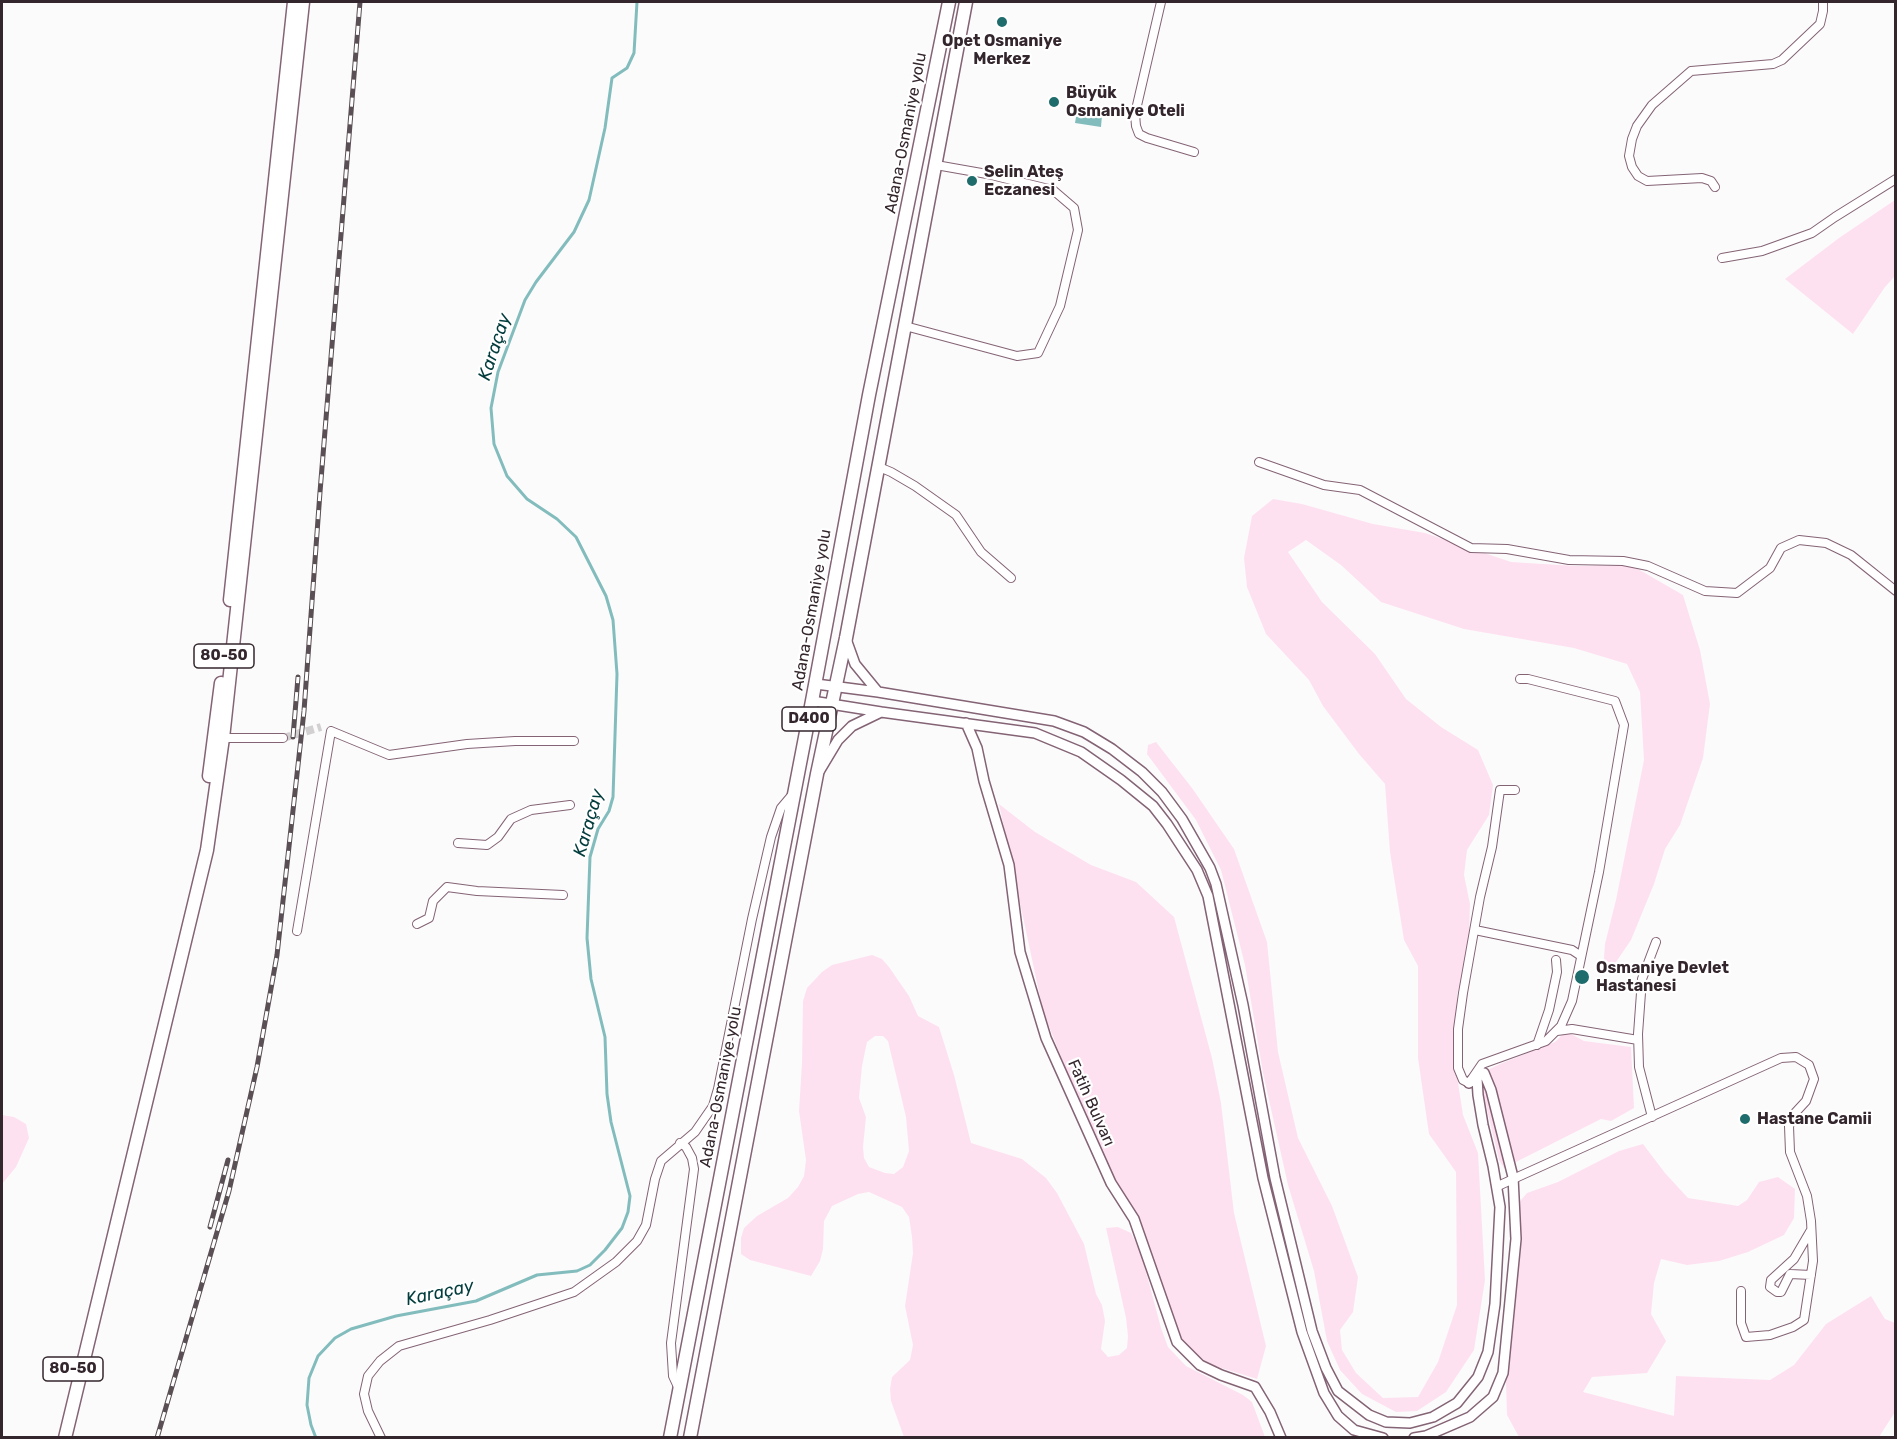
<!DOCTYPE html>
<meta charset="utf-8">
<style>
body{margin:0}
#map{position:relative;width:1897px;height:1439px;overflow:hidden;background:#fbfbfb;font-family:Rubik,sans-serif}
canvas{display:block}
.frame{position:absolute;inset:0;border:3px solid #34262d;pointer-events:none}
</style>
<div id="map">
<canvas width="1897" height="1439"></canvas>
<div class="frame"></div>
</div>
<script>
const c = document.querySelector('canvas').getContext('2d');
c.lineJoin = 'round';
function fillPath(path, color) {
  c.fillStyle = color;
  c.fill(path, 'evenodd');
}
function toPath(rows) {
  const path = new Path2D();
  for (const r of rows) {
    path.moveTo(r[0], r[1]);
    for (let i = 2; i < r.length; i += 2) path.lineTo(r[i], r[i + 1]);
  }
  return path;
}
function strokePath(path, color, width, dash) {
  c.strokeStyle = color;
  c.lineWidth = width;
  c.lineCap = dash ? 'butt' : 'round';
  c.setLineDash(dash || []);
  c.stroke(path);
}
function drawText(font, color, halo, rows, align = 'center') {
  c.font = font + ' Rubik,sans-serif';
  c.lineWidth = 4.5;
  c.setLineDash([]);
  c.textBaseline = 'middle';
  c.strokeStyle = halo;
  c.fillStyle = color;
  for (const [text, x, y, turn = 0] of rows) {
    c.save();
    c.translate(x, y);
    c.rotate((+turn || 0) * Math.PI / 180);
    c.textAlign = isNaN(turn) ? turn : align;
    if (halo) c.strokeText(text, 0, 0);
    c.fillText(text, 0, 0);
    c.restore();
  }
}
const green = toPath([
 [1895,200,1895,276,1885,287,1853,334,1785,279,1839,238],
 [1273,499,1302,504,1373,524,1425,533,1511,562,1575,566,1631,565,1683,595,1700,650,1710,704,1703,758,1680,825,1665,849,1654,884,1631,940,1614,965,1603,971,1605,944,1616,900,1644,760,1640,692,1627,664,1574,648,1464,629,1381,602,1341,565,1306,540,1288,552,1322,602,1375,654,1406,699,1441,727,1478,750,1493,785,1489,815,1467,850,1464,875,1470,904,1468,964,1457,994,1456,1070,1463,1115,1478,1153,1485,1280,1474,1350,1446,1392,1417,1411,1396,1412,1362,1394,1340,1370,1327,1341,1314,1271,1288,1185,1263,1073,1245,965,1221,870,1196,820,1147,754,1148,745,1156,742,1192,788,1234,849,1267,942,1278,1052,1298,1138,1332,1206,1358,1277,1353,1312,1340,1330,1342,1350,1356,1373,1383,1398,1418,1397,1438,1362,1457,1305,1456,1172,1429,1134,1418,1058,1418,966,1404,940,1390,852,1385,784,1359,754,1323,706,1309,680,1266,634,1247,587,1244,558,1252,516],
 [999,804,1035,832,1091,865,1136,882,1174,917,1212,1058,1221,1103,1234,1213,1266,1346,1257,1379,1215,1366,1184,1349,1137,1220,1094,1141,1043,1011],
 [872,955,882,959,889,967,909,996,918,1016,939,1027,954,1075,971,1143,1022,1159,1046,1178,1057,1193,1084,1244,1096,1294,1102,1305,1105,1321,1101,1349,1108,1357,1119,1355,1127,1348,1128,1336,1126,1318,1106,1228,1118,1227,1131,1233,1141,1253,1161,1328,1168,1347,1186,1366,1243,1395,1252,1402,1265,1437,904,1437,891,1401,890,1389,892,1377,910,1360,913,1345,905,1306,913,1253,912,1237,909,1217,902,1207,869,1192,858,1194,832,1206,824,1221,823,1249,820,1261,811,1276,750,1260,741,1254,741,1238,744,1228,757,1216,788,1198,798,1187,804,1176,806,1160,799,1111,802,1063,803,1001,807,988,822,972,832,965],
 [875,1036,883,1036,888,1041,906,1117,909,1151,903,1167,894,1174,885,1173,869,1167,864,1158,863,1147,866,1117,859,1098,862,1066,867,1042],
 [1571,1034,1584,1041,1631,1047,1634,1108,1611,1121,1601,1119,1504,1168,1499,1160,1481,1085,1481,1073,1500,1064,1555,1042,1562,1035],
 [2,1115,14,1117,26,1124,29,1138,16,1167,2,1184],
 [1643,1144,1665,1173,1688,1198,1738,1206,1747,1200,1759,1182,1778,1177,1795,1189,1794,1218,1784,1235,1748,1252,1719,1261,1687,1265,1661,1259,1654,1283,1651,1314,1666,1341,1647,1373,1592,1377,1583,1392,1674,1416,1676,1376,1770,1380,1794,1365,1826,1324,1871,1296,1885,1319,1895,1323,1895,1412,1879,1437,1519,1437,1507,1415,1506,1382,1512,1322,1515,1207,1527,1193,1558,1182,1619,1151]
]);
const water = toPath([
 [1077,111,1102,115,1101,127,1075,123]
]);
const stream = toPath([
 [316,1438,311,1425,307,1405,309,1378,318,1356,335,1338,351,1329,396,1316,476,1301,537,1275,577,1271,590,1265,605,1250,622,1228,628,1212,630,1196,611,1122,607,1094,605,1037,591,979,587,938,590,857,598,829,609,811,613,797,617,674,613,620,606,596,576,537,557,519,527,499,507,476,494,444,491,408,498,372,525,300,536,282,574,232,589,200,605,128,612,78,627,68,634,53,637,2]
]);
const minorTunnel = toPath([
 [283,738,321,727]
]);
const minor = toPath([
 [1161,2,1135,114,1136,126,1139,134,1147,138,1194,152],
 [1715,187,1711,181,1702,178,1647,181,1638,176,1632,167,1629,156,1632,139,1637,126,1652,105,1691,71,1773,64,1782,60,1820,24,1823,11,1823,2],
 [1722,258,1762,251,1812,233,1835,217,1896,179],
 [905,326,1017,356,1038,353,1060,306,1078,230,1074,208,1053,190,987,174,936,165],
 [1259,462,1324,485,1360,490,1471,548,1507,549,1569,560,1623,561,1648,566,1705,591,1737,593,1770,568,1781,548,1799,540,1826,543,1851,555,1896,591],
 [879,467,891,472,915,486,956,515,981,552,1011,578],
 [221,738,283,738],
 [1515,790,1500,790,1492,847,1480,897,1463,993,1458,1029,1458,1068,1463,1080,1469,1083,1482,1064,1546,1041,1561,1026,1572,1001,1599,872,1624,725,1615,701,1528,679,1520,679],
 [458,843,487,845,498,837,511,819,531,810,570,805],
 [417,924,429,918,433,901,447,887,477,891,563,895],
 [1475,930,1572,950,1581,956],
 [297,931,331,731,389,755,467,744,515,741,574,741],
 [1557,1031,1572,1029,1638,1040],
 [1537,1045,1549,1010,1557,972,1556,960],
 [1652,1117,1639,1067,1638,1034,1642,979,1656,942],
 [1496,1183,1498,1186,1522,1175,1781,1058,1796,1057,1809,1065,1814,1079,1806,1101,1794,1114,1789,1126,1790,1152,1807,1196,1811,1221,1813,1261,1804,1320,1793,1327,1770,1335,1746,1337,1741,1323,1741,1291],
 [1811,1230,1794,1259,1771,1280,1770,1287,1777,1292,1781,1292,1790,1274,1811,1275],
 [679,1389,673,1376,671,1343,694,1169,692,1158,686,1147,680,1143],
 [381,1438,368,1411,364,1394,368,1376,380,1361,399,1346,490,1320,574,1292,616,1262,637,1241,646,1225,655,1179,661,1161,695,1132,713,1106,718,1089,752,919,771,837,781,808,792,795]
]);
const tertiary = toPath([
 [846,639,855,664,878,692,1054,721,1084,732,1112,749,1142,772,1162,792,1182,819,1210,868,1216,884,1243,1005,1275,1178,1312,1331,1326,1368,1338,1391,1369,1415,1386,1422,1410,1423,1433,1417,1457,1403,1478,1377,1488,1352,1495,1304,1500,1207,1493,1166,1483,1125,1478,1095,1477,1078,1469,1083],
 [816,684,878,692],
 [812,701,881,712],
 [966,723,977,748,984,781,1009,865,1020,952,1046,1038,1111,1183,1134,1219,1177,1342,1200,1365,1221,1375,1255,1387,1270,1412,1281,1438],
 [820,770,838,740,852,726,881,712,1035,733,1081,752,1121,780,1153,806,1167,824,1197,870,1208,896,1263,1178,1302,1332,1324,1393,1338,1416,1354,1430,1383,1438],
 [1414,1438,1426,1436,1470,1417,1493,1397,1503,1373,1516,1239,1513,1177,1491,1090,1484,1073,1472,1080]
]);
const trunk = toPath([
 [230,600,294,2],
 [209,776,221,683],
 [65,1438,207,850,223,738,303,2],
 [670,1438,812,701,869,395,949,2],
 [690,1438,817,774,846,638,966,2]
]);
const rail = toPath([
 [293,737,298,677],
 [210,1227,228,1160],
 [157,1438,229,1191,257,1067,277,955,304,711,320,492,360,2]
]);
const markers = [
 [1002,22,6,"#1f6c6d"],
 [1054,102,6,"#1f6c6d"],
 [972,181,6,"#1f6c6d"],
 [1582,977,8,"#1f6c6d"],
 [1745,1119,6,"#1f6c6d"]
];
const shields = [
 [224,656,60],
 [809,719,54],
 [73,1369,60]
];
const shieldNames = [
 ["80-50",224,656],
 ["D400",809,719],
 ["80-50",73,1369]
];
const poiNames = [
 ["Opet Osmaniye",1002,41,"center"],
 ["Merkez",1002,59,"center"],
 ["Büyük",1066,93],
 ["Osmaniye Oteli",1066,111],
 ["Selin Ateş",984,172],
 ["Eczanesi",984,190],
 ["Osmaniye Devlet",1596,968],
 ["Hastanesi",1596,986],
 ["Hastane Camii",1757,1119]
];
const streetNames = [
 ["Adana-Osmaniye yolu",906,133,-79],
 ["Adana-Osmaniye yolu",812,610,-80],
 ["Adana-Osmaniye yolu",721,1087,-79],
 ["Fatih Bulvarı",1091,1103,66]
];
const waterNames = [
 ["Karaçay",495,347,-72],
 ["Karaçay",589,823,-74],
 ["Karaçay",440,1293,-12]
];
fillPath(green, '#fee1f0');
fillPath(water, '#83bcbd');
strokePath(stream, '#83bcbd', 3);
strokePath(minorTunnel, '#d3d0d2', 8, [8, 4]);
strokePath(minor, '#846375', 10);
strokePath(tertiary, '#846375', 12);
strokePath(trunk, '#846375', 15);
strokePath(minor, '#fff', 8);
strokePath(tertiary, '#fff', 9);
strokePath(trunk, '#fff', 12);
strokePath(rail, '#5a4f54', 5);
strokePath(rail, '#fff', 3, [9]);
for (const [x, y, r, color] of markers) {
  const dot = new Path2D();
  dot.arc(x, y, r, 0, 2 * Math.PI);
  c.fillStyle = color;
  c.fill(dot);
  strokePath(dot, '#fff', 2);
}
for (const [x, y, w] of shields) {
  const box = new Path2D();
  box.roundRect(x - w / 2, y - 12, w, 24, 4.5);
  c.fillStyle = '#fff';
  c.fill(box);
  strokePath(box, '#34262d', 1.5);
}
drawText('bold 15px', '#34262d', null, shieldNames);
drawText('bold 16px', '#34262d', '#fff', poiNames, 'left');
drawText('16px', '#34262d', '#fff', streetNames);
drawText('italic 18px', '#033c3d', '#fff', waterNames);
</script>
